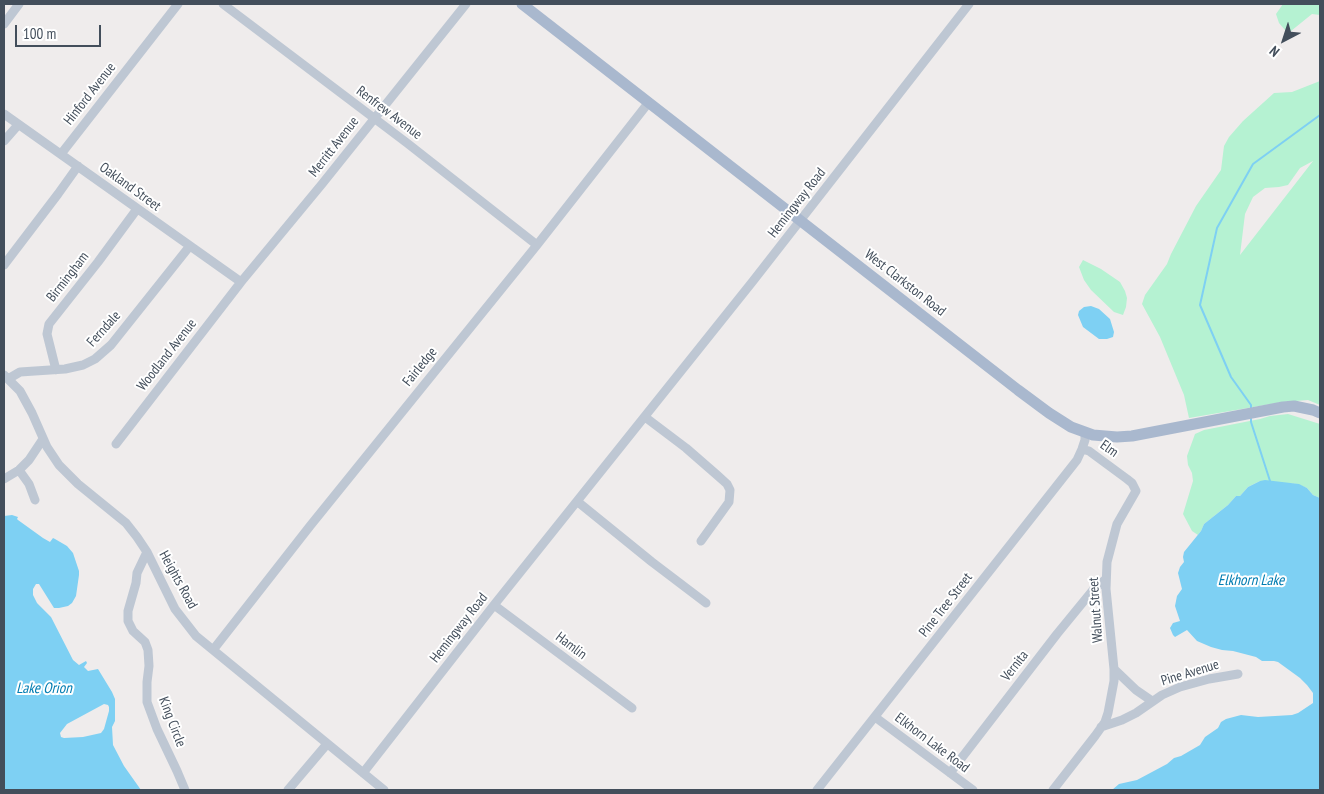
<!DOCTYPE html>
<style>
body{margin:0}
#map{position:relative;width:1324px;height:794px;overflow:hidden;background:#efecec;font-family:"PT Sans Narrow",sans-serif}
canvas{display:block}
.frame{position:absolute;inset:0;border:5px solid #434e5b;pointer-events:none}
.north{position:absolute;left:1259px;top:15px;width:50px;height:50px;-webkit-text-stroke:4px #fff;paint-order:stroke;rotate:220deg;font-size:14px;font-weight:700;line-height:20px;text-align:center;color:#434e5b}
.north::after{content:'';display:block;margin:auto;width:18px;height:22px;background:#434e5b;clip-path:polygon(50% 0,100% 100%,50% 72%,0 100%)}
.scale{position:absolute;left:15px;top:25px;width:86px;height:22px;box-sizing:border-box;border:2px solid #434e5b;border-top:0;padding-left:6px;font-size:15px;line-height:18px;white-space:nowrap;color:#434e5b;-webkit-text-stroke:4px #fff;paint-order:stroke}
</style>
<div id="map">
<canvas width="1324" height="794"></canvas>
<div class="frame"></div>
<div class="north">N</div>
<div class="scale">100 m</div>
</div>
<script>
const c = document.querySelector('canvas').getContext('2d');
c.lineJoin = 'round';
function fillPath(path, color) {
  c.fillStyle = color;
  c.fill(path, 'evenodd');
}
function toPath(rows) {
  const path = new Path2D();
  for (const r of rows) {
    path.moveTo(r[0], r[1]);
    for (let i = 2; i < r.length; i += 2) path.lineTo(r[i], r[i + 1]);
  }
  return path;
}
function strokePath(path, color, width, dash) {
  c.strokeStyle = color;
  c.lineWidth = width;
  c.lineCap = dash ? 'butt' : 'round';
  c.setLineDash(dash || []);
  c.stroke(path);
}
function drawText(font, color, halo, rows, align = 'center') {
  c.font = font + ' "PT Sans Narrow",sans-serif';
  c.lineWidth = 4;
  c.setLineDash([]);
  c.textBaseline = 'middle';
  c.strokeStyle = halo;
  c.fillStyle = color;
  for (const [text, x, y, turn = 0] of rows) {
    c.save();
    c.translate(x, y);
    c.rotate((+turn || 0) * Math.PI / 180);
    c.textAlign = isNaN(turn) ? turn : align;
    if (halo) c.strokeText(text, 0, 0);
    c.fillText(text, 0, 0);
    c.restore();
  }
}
const green = toPath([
 [1283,4,1320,4,1320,15,1312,14,1291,31,1285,30,1279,23,1276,14],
 [1320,81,1320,405,1308,400,1283,402,1189,418,1184,395,1167,354,1160,337,1142,304,1145,295,1167,264,1171,254,1196,206,1221,170,1224,146,1229,137,1243,121,1274,93,1292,92],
 [1313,161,1240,255,1245,214,1253,197,1265,188,1279,187,1288,185,1300,168],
 [1083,260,1101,269,1120,282,1125,291,1127,298,1126,307,1123,315,1114,312,1091,290,1084,280,1079,267],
 [1288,414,1320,424,1320,498,1313,495,1307,488,1297,484,1260,481,1248,487,1240,496,1236,496,1228,505,1204,524,1201,531,1198,535,1192,531,1183,514,1193,481,1192,473,1188,465,1187,456,1195,434,1204,430,1260,419,1270,416]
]);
const water = toPath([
 [1091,306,1099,309,1110,319,1114,332,1113,337,1107,339,1099,339,1083,327,1078,315,1079,311,1084,307],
 [1265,480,1299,484,1307,488,1313,495,1320,498,1320,790,1112,790,1119,784,1137,780,1167,764,1174,758,1181,756,1200,745,1205,737,1218,728,1221,722,1226,719,1241,715,1258,717,1292,715,1298,713,1313,703,1313,693,1307,685,1300,678,1278,662,1274,661,1262,661,1256,657,1233,651,1222,650,1211,647,1197,641,1187,630,1175,637,1173,635,1170,628,1173,623,1180,621,1175,606,1177,596,1182,589,1178,573,1180,567,1184,562,1183,557,1184,552,1201,531,1204,524,1228,505,1236,496,1240,496,1248,487,1260,481],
 [12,515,18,517,17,519,18,520,43,538,50,542,53,538,55,539,67,546,73,553,79,571,79,575,76,596,72,603,68,606,59,608,54,608,39,584,36,584,33,589,33,595,37,603,51,617,73,660,79,665,86,661,87,663,84,667,88,671,98,669,112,692,115,699,115,721,112,727,113,745,124,766,141,790,4,790,4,516],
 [104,704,108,705,109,707,109,711,104,729,101,733,83,737,64,738,61,737,60,733,67,724]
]);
const stream = toPath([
 [1251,409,1251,405,1231,377,1200,305,1217,228,1253,164,1320,115],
 [1251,417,1251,422,1270,481]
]);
const minor = toPath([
 [223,4,407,143,537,245],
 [4,24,19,4],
 [4,114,241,282],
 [4,141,18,125],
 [61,154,178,4],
 [4,265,58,194,78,166],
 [56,370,47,334,49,324,98,262,137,209],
 [4,375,20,391,32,413,47,447,59,465,78,484,126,523,137,537,147,552,175,609,196,636,384,790],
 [8,379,20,372,65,369,83,365,95,359,111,345,189,247],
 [645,417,686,448,717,475,727,484,730,490,729,502,701,541],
 [116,444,241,282,322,184,466,4],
 [19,470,29,484,35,500],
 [4,479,19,470,29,460,43,439],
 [578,502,652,562,706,603],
 [147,552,137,573,136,583,128,611,128,621,133,631,145,642,148,650,149,666,147,682,147,702,157,729,177,771,185,790],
 [494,605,632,708],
 [213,650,310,526,537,245,649,102],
 [1114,669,1136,690,1152,701],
 [875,717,973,790],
 [1101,727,1122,720,1136,713,1162,695,1180,687,1209,679,1238,674],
 [363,773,494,605,753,281,969,4],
 [950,773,1057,634,1093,590,1106,579],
 [288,790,327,744],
 [817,790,1077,460,1082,449,1085,440,1085,432],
 [1053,790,1095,736,1105,722,1108,713,1114,681,1114,669,1106,589,1107,562,1117,524,1136,491,1132,483,1127,479,1089,451,1082,449]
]);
const major = toPath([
 [522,4,1018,390,1049,413,1071,427,1093,435,1117,437,1132,436,1283,407,1294,406,1313,410,1320,413]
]);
const streetNames = [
 ["Hinford Avenue",90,94,-52],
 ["Renfrew Avenue",389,113,37],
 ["Merritt Avenue",334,147,-52],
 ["Oakland Street",130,187,36],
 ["Hemingway Road",797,203,-52],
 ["Birmingham",68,277,-52],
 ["West Clarkston Road",905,283,38],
 ["Ferndale",104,329,-48],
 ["Woodland Avenue",167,355,-52],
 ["Fairledge",420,367,-51],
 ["Elm",1109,449,35],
 ["Heights Road",178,580,61],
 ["Pine Tree Street",946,605,-52],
 ["Walnut Street",1096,610,-94],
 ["Hemingway Road",459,628,-52],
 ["Hamlin",571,646,37],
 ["Vernita",1015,666,-52],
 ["Pine Avenue",1190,673,-17],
 ["King Circle",172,722,69],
 ["Elkhorn Lake Road",932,743,37]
];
const waterNames = [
 ["Elkhorn Lake",1251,581],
 ["Lake Orion",44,689]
];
fillPath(green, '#b5f2d2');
fillPath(water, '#7ed0f3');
strokePath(stream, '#7ed0f3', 2);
strokePath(minor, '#bec7d3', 9);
strokePath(major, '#a9b8ce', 11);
drawText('14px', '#434e5b', '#fff', streetNames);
drawText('italic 15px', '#007cb1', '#fff', waterNames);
</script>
